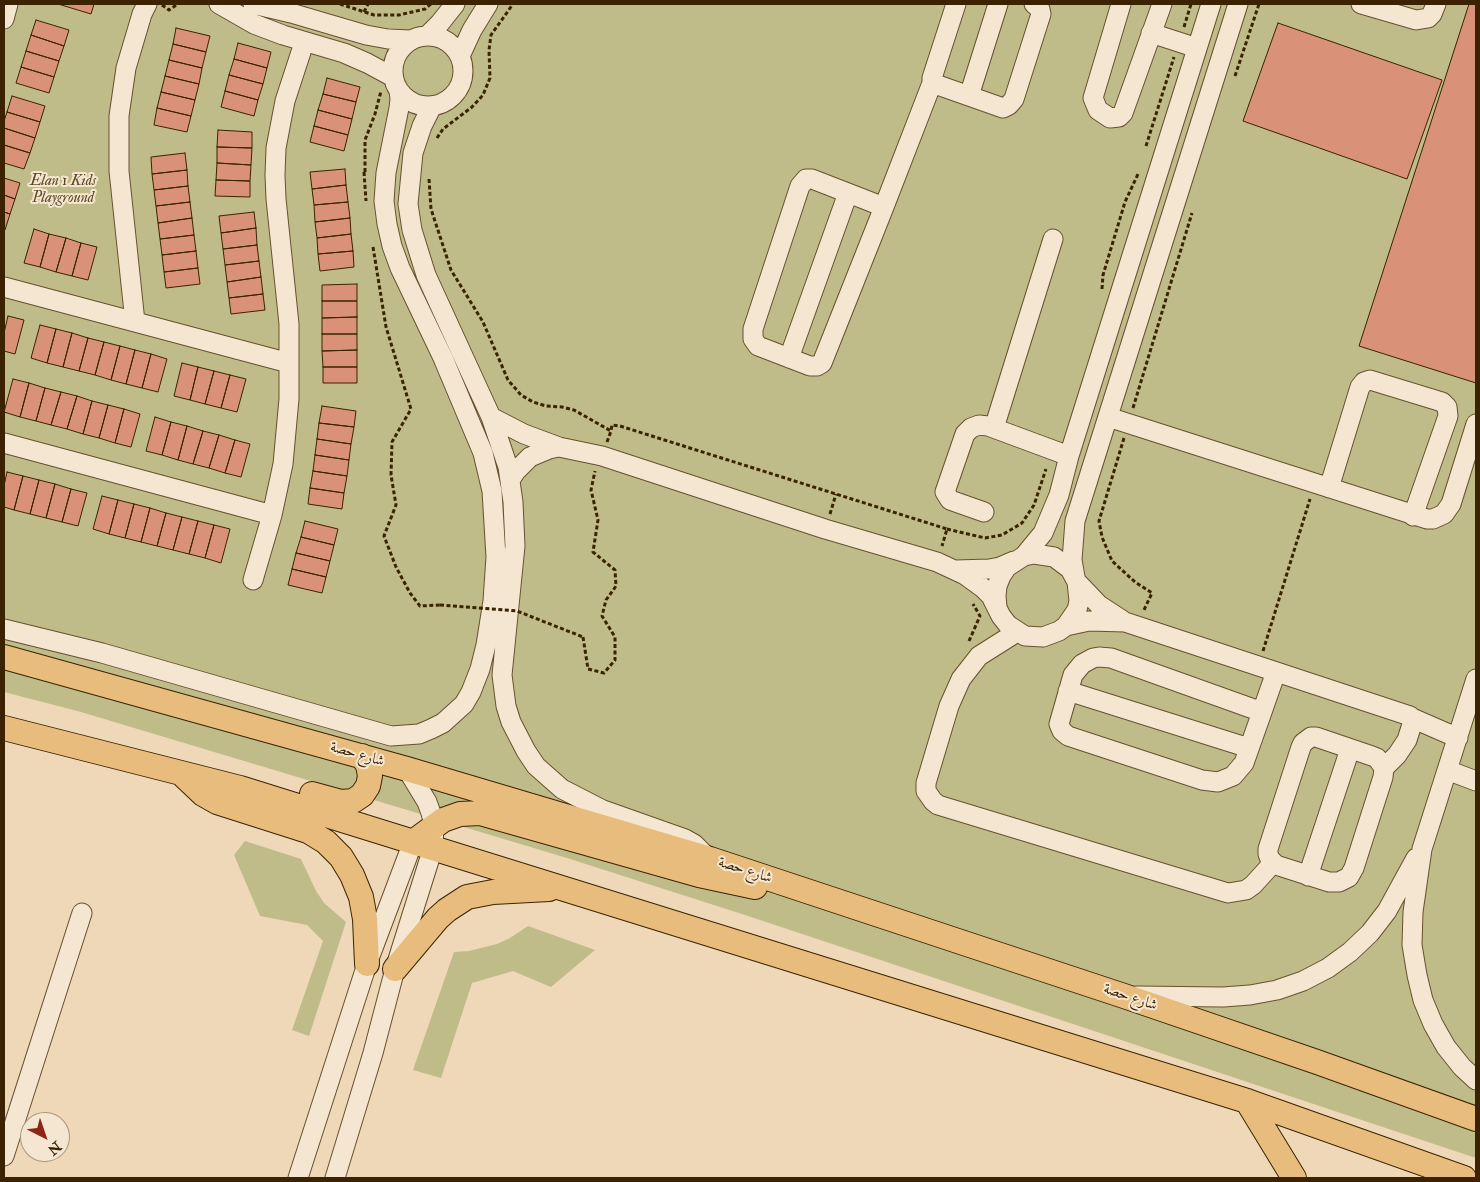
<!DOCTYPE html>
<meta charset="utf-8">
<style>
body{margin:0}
#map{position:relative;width:1480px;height:1182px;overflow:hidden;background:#eed8b8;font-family:"IM FELL Double Pica",serif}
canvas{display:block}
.frame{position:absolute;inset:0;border:5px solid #3b2301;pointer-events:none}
.north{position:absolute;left:20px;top:1112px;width:50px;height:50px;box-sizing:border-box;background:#f4e6d1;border:1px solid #aa987e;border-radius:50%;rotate:139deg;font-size:14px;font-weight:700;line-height:20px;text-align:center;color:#3b2301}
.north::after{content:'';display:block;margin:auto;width:18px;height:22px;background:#8f2418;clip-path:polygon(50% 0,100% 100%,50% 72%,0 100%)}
</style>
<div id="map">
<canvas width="1480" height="1182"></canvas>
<div class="frame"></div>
<div class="north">N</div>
</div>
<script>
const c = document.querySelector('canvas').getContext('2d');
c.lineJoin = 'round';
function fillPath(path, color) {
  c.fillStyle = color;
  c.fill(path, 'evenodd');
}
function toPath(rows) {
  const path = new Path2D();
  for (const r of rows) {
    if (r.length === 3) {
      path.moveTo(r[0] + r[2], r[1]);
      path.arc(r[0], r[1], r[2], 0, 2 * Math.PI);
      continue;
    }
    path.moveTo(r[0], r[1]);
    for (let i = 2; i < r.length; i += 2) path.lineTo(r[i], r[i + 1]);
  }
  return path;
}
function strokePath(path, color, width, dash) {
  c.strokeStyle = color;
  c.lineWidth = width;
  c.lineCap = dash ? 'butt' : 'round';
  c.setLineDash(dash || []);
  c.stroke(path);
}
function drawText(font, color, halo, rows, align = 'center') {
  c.font = font + ' "IM FELL Double Pica",Amiri,serif';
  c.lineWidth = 4;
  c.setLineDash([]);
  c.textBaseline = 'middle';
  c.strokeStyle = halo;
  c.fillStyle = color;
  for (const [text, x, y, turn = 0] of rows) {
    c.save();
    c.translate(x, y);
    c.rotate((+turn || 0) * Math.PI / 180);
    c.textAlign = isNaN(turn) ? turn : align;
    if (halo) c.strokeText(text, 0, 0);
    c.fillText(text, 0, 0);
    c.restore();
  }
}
const green = toPath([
 [4,4,1476,4,1476,1158,742,914,567,858,81,712,4,692],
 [245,841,301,859,316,891,324,903,346,922,309,1036,292,1030,323,941,307,925,260,916,234,855],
 [528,926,595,950,551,987,513,971,472,983,441,1078,413,1070,454,952,469,951,497,944,510,938]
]);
const building = toPath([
 [58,4,94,4,91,14,58,4],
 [1469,4,1476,4,1476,383,1359,346,1469,4],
 [36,20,69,30,64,46,31,35,36,20],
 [1278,23,1442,80,1407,179,1243,121,1278,23],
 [176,28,210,36,206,52,173,44,176,28],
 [31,35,64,46,59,61,26,51,31,35],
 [238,43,271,52,267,68,234,59,238,43],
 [173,44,206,52,202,68,169,60,173,44],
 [26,51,59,61,54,77,21,67,26,51],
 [234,59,267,68,263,84,229,75,234,59],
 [169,60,202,68,199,84,165,76,169,60],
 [21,67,54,77,49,93,16,83,21,67],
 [229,75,263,84,258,100,225,91,229,75],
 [165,76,199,84,195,100,161,92,165,76],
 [327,78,360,87,356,102,323,94,327,78],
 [225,91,258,100,254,116,221,107,225,91],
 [161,92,195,100,191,116,157,108,161,92],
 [323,94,356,102,352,119,318,110,323,94],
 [12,96,45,106,40,122,7,112,12,96],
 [157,108,191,116,187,132,154,125,157,108],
 [318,110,352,119,348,135,314,126,318,110],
 [7,112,40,122,35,138,4,128,4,121,7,112],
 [314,126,348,135,344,151,310,142,314,126],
 [4,128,35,138,30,153,4,145,4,128],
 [218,130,252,132,252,148,217,147,218,130],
 [4,145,30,153,24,169,4,163,4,145],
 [217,147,252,148,251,165,217,163,217,147],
 [185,153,187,170,152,174,151,157,185,153],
 [217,163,251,165,250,181,216,180,217,163],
 [345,169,346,185,312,189,310,172,345,169],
 [187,170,188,186,154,190,152,174,187,170],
 [4,178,20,183,15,199,4,195,4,178],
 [216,180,250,181,250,197,215,196,216,180],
 [346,185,348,202,314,205,312,189,346,185],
 [188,186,190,202,156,206,154,190,188,186],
 [4,195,15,199,10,214,4,212,4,195],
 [190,202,192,218,158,223,156,206,190,202],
 [348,202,350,218,315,222,314,205,348,202],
 [4,212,10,214,5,230,4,230,4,212],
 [254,212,256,228,221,233,219,216,254,212],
 [192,218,194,235,160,239,158,223,192,218],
 [350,218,351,234,317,238,315,222,350,218],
 [256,228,257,245,223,249,221,233,256,228],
 [34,229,49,234,40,267,24,263,34,229],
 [49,234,66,238,56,272,40,267,49,234],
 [351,234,353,251,318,254,317,238,351,234],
 [194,235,196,251,162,255,160,239,194,235],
 [66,238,81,243,72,276,56,272,66,238],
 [81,243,97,247,88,280,72,276,81,243],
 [257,245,259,261,225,265,223,249,257,245],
 [196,251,198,268,164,272,162,255,196,251],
 [353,251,354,267,320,271,318,254,353,251],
 [259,261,261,277,227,282,225,265,259,261],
 [198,268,200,284,166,288,164,272,198,268],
 [261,277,263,294,229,298,227,282,261,277],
 [357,284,357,301,322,301,322,285,357,284],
 [263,294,265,310,231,314,229,298,263,294],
 [322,301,357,301,357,317,322,318,322,301],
 [8,316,24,320,15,354,4,351,4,333,8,316],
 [357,317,357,334,322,334,322,318,357,317],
 [40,325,56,329,47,363,31,358,40,325],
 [56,329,72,333,63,367,47,363,56,329],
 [72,333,88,338,79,371,63,367,72,333],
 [322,334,357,334,357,350,322,351,322,334],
 [88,338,104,342,95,375,79,371,88,338],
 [104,342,120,346,111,380,95,375,104,342],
 [120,346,135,350,126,384,111,380,120,346],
 [135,350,151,354,142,388,126,384,135,350],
 [357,350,357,367,323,367,322,351,357,350],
 [151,354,167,359,158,392,142,388,151,354],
 [182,363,198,367,190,400,174,396,182,363],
 [198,367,214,371,205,404,190,400,198,367],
 [323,367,357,367,357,383,323,383,323,367],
 [214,371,230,375,221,408,205,404,214,371],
 [230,375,246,379,237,412,221,408,230,375],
 [13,379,29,383,20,417,4,412,13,379],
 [29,383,45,388,36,421,20,417,29,383],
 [45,388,61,392,51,425,36,421,45,388],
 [61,392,77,396,67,429,51,425,61,392],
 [77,396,92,401,83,434,67,429,77,396],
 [92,401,108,405,99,438,83,434,92,401],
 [108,405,124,409,115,443,99,438,108,405],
 [322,406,356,411,354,427,319,423,322,406],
 [124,409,140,414,131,447,115,443,124,409],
 [155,417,171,422,162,455,146,451,155,417],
 [171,422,187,426,178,460,162,455,171,422],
 [319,423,354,427,351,444,317,439,319,423],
 [187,426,203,431,193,464,178,460,187,426],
 [203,431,219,435,209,468,193,464,203,431],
 [219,435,235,440,225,473,209,468,219,435],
 [317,439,351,444,349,460,315,455,317,439],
 [235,440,250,444,241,477,225,473,235,440],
 [315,455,349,460,347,476,313,471,315,455],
 [313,471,347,476,344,493,310,488,313,471],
 [7,472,23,476,14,510,4,507,4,486,7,472],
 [23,476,39,480,30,514,14,510,23,476],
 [39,480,55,484,46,518,30,514,39,480],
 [55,484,71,489,62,522,46,518,55,484],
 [310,488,344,493,342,509,308,504,310,488],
 [71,489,87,493,78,526,62,522,71,489],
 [102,496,118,500,109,534,93,529,102,496],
 [118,500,134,504,125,538,109,534,118,500],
 [134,504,150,508,141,542,125,538,134,504],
 [150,508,166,513,157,546,141,542,150,508],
 [166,513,182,517,173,550,157,546,166,513],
 [182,517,198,521,189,554,173,550,182,517],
 [198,521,214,525,205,558,189,554,198,521],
 [305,521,338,529,334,545,301,537,305,521],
 [214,525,230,529,221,563,205,558,214,525],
 [301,537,334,545,330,561,296,553,301,537],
 [296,553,330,561,326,577,292,569,296,553],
 [292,569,326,577,322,593,288,585,292,569]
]);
const path = toPath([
 [340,4,374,15,399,15,425,9,431,4],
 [162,5,169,10,178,4],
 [364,12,368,4],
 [1184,27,1191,4],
 [1235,76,1259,4],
 [437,138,443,129,472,107,483,95,490,78,489,50,491,35,513,4],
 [1146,146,1174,57],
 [364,172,366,201],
 [365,172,365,140,375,114,381,91],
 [429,179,431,209,451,270,483,322,508,380,521,395,533,402,546,406,562,407,574,410,611,431,612,425,620,426,947,529,942,546],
 [373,247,386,327,411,409,392,442,391,475,396,505,384,536,396,567,410,593,420,606,440,605],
 [1102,289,1103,275,1125,202,1138,174],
 [1133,408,1192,213],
 [1124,438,1099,521,1102,537,1112,561,1135,582,1152,593,1143,612],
 [607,442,611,431],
 [830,514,836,494],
 [947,529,985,538,1002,535,1022,523,1034,505,1046,469],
 [583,637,588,669,604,673,615,660,615,637,602,616,606,600,616,586,615,570,593,552,598,520,591,490,595,471],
 [969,641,980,616,973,604],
 [1263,651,1310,499]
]);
const minor = toPath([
 [219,4,254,24,283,35,344,53,367,63,393,77],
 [253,4,291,13,366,35,388,39,411,40],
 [956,4,932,78,932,83,1003,108,1009,105,1014,99,1041,14,1040,9,1034,4],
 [1121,4,1093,98,1098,110,1110,118,1119,117,1123,113,1162,4],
 [1361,4,1416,20,1428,18,1432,14,1436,4],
 [4,19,8,4],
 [1151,33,1197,48],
 [428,35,440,23,455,4],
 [428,71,35],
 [460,56,472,30,488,4],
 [969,96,998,4],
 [432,106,422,126,413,153,408,204,412,230,426,275,491,417,508,467,513,502,515,546,502,675,506,706,511,722,526,751,536,766,562,789,603,810,685,839,694,844,707,857],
 [884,207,812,179,806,179,800,186,753,329,753,339,758,346,810,366,817,366,822,363,884,207,932,83],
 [4,287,289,363],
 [135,322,119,171,119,116,126,68,142,14,147,4],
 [789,358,848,193],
 [491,417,524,434,559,447,602,456,825,529,937,562,965,575,983,588,991,596,1001,616,1008,625,1025,636,1043,637,1059,631,1066,626,1077,610,1079,601,1077,582,1070,569,1054,557,1034,554,1024,556,1007,567,1001,576,997,586,996,596,997,607],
 [1108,417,1427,519,1433,519,1444,514,1451,504,1476,424],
 [994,428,1053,239],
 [4,443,272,515],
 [510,480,516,471,530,457,549,449,559,447],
 [1329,488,1360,387,1364,382,1370,380,1442,402,1447,407,1448,416,1413,516],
 [984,512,950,500,945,492,965,434,971,428,979,425,988,426,1069,456],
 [1024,556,1043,533,1059,495,1069,456,1211,4],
 [956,570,989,569,1000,567,1014,561],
 [1075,577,1072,560,1075,521,1238,4],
 [253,580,272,515,283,464,289,399,289,324,276,199,275,175,276,148,285,101,301,52],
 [1077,582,1099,605,1122,620],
 [1066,626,1089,621,1125,622,1410,716,1413,721,1407,740,1397,755,1384,768],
 [4,629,102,653,391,736,419,734,431,729,443,723,464,704,471,692,480,669,486,645,493,601,496,557,492,491,483,453,443,358,400,268,392,246,387,224,384,201,386,173,399,108,400,99,399,91],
 [1017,632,979,656,961,679,949,706,926,783,926,791,933,801,938,805,1228,893,1246,890,1253,885,1273,863],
 [1476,679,1422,849,1413,912,1412,945,1417,975,1423,1000,1433,1024,1446,1047,1462,1067,1476,1080],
 [1068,691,1249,748],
 [1262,712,1111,658,1099,657,1093,658,1082,664,1073,675,1059,724,1062,731,1068,736,1202,780,1218,782,1233,776,1244,763,1262,712,1276,672],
 [1412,718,1458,738],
 [1311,737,1316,737,1372,756,1377,758,1384,768,1383,777,1354,868,1349,877,1339,882,1329,882,1276,865,1270,859,1268,854,1268,849,1301,747,1303,743,1311,737],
 [1447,770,1476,781],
 [1308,876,1350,749],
 [1136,996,1223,997,1250,995,1277,990,1303,981,1328,968,1350,952,1370,933,1387,911,1416,858],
 [4,1156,82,913],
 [298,1178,367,964,413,842],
 [335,1178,373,1053,395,969,433,848,434,825,431,813,427,802,407,769]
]);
const major = toPath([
 [4,657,407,769,710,859,1124,996,1317,1062,1476,1119],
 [4,728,240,788,320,813,1247,1101,1464,1178],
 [184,776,203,794,217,802,308,831,326,842,341,857,352,875,361,897,365,919,367,964],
 [312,794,341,802,353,801,362,795,368,786,370,776,368,765,362,756],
 [413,842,443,820,460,814,480,813,699,875,755,887],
 [395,969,438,918,447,910,467,897,493,892,549,889],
 [1247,1101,1294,1178]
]);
const pathBridge = toPath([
 [440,605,517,611,583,637]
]);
const parkNames = [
 ["Elan 1 Kids",63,182],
 ["Playground",63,199]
];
const streetNames = [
 ["شارع حصة",357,755,16],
 ["شارع حصة",745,871,18],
 ["شارع حصة",1130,998,19]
];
fillPath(green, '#bfbc8a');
fillPath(building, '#d99277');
strokePath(building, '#3b2301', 1);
strokePath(minor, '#68502f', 21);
strokePath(major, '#3b2301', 26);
strokePath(path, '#3b2301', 3, [4, 2.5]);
strokePath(minor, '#f4e6d1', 19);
strokePath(major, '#e7bc7c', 24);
strokePath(pathBridge, '#3b2301', 3, [4, 2.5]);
drawText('italic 15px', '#5c4923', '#f4e6d1', parkNames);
drawText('15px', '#3b2301', '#f4e6d1', streetNames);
</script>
